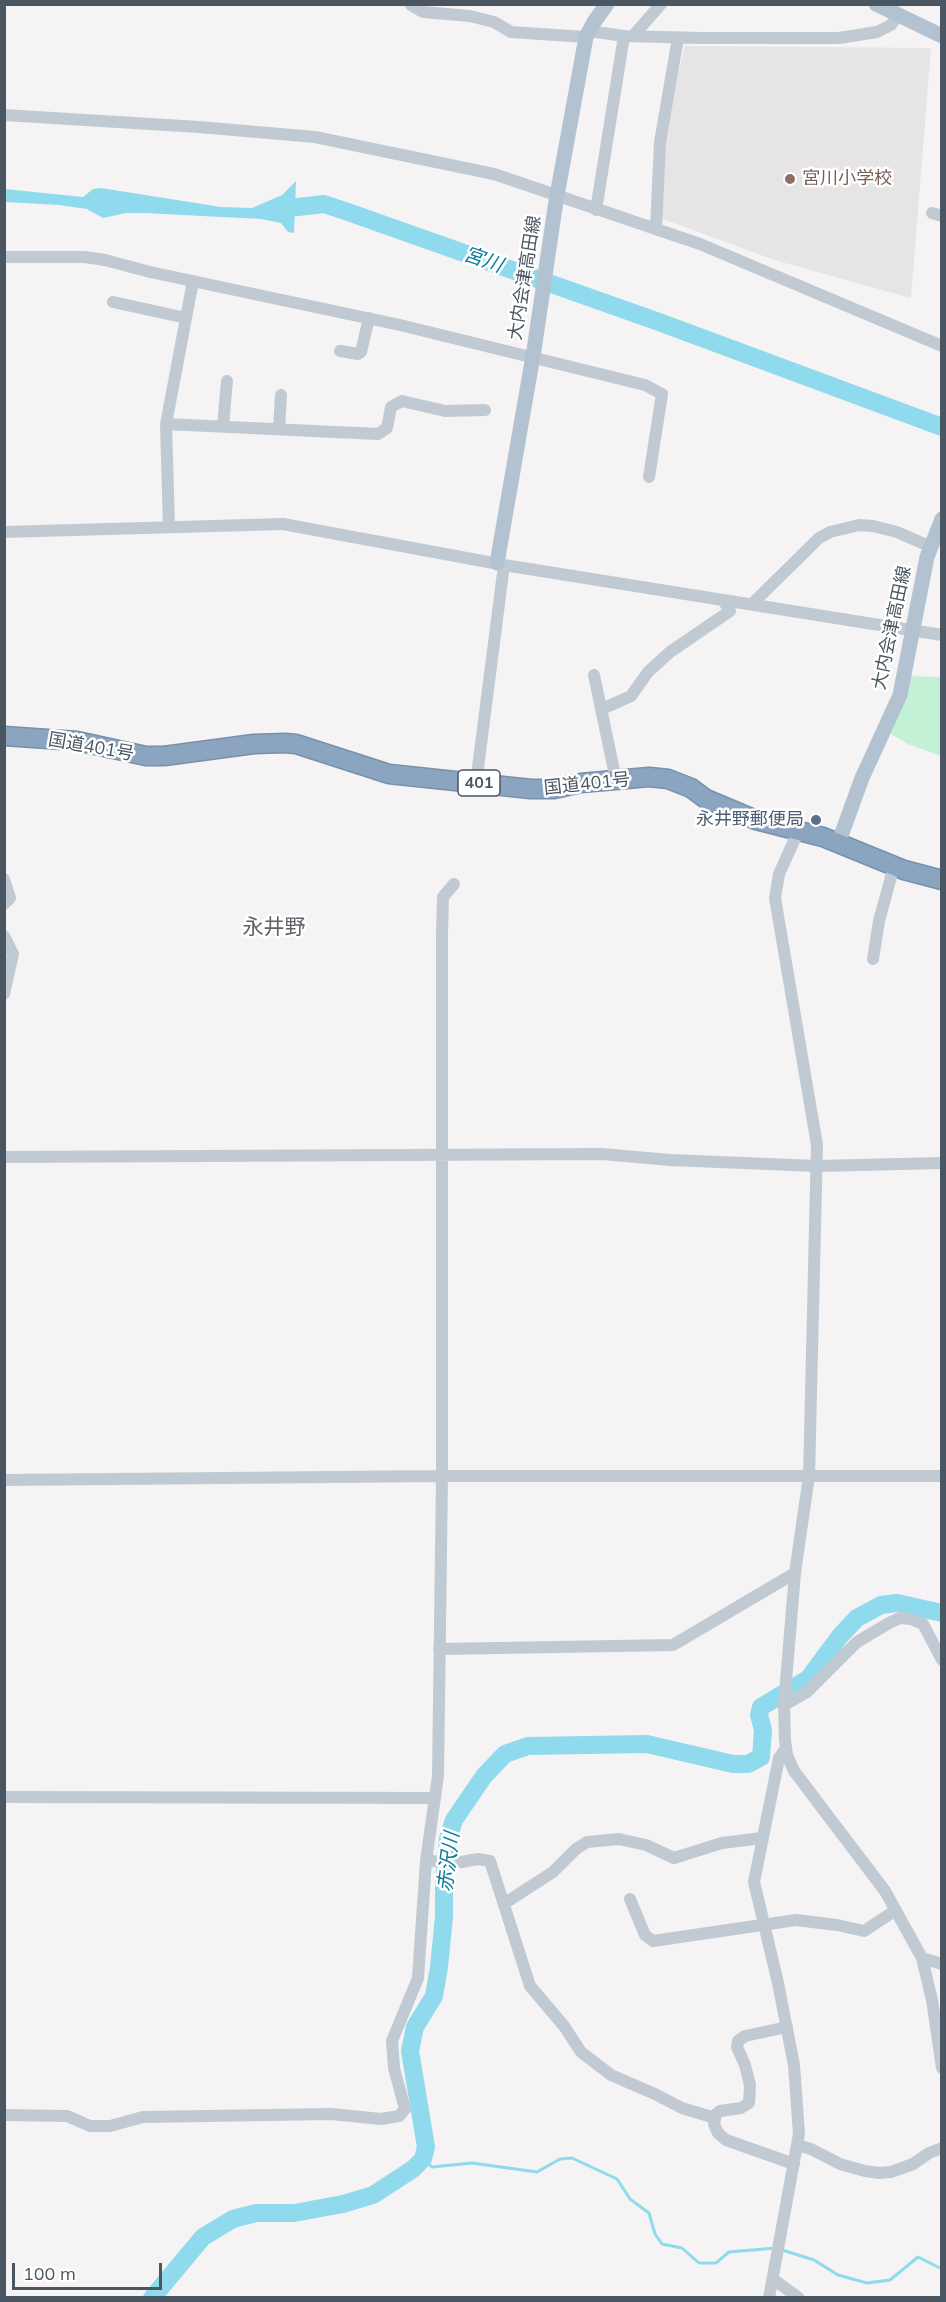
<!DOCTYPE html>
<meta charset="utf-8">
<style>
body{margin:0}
#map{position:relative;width:946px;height:2302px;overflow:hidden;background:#f5f3f3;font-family:Mulish,sans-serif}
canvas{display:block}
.frame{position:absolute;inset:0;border:6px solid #4a5661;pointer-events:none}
.scale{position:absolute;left:12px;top:2263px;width:150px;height:27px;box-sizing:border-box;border:3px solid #4a5661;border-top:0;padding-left:8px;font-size:18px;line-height:21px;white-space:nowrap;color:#4a5661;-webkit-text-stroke:4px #fff;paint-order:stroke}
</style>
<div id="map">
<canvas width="946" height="2302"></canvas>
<div class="frame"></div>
<div class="scale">100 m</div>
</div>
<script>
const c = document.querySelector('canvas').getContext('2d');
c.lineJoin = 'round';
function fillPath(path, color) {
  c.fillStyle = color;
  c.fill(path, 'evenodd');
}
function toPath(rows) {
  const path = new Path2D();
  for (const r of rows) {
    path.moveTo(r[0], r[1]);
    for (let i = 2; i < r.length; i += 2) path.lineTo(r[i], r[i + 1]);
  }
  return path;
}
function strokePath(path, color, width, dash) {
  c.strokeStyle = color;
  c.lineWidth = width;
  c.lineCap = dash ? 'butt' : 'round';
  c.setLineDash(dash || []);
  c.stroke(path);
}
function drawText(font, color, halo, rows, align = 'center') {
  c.font = font + ' Mulish,"Noto Sans JP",sans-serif';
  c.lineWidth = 5;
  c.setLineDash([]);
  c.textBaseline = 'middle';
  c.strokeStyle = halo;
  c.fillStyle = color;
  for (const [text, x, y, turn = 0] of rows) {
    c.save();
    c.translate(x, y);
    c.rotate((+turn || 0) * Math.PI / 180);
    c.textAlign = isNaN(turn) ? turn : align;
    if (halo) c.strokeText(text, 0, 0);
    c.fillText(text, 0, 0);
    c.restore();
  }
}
const education = toPath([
 [685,46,931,48,911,298,774,260,658,217,661,142]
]);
const green = toPath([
 [906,676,941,677,941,756,908,744,891,734]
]);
const water = toPath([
 [296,181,294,233,288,232,281,223,261,219,144,213,126,213,103,218,87,209,59,205,5,202,5,189,83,197,93,189,101,188,221,207,252,208,282,195]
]);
const stream = toPath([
 [423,2159,432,2167,472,2163,537,2172,560,2159,572,2158,617,2179,630,2199,649,2213,655,2234,662,2244,682,2248,699,2263,716,2263,729,2252,776,2248],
 [782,2250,814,2260,838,2275,867,2283,890,2280,918,2257,942,2269]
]);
const river = toPath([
 [272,210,324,204,348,212,659,322,942,427],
 [152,2298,203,2237,233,2219,256,2213,294,2213,343,2204,373,2195,413,2169,423,2159,426,2147,410,2051,415,2027,434,1996,439,1967,444,1917,444,1881,448,1839,454,1820,484,1776,505,1754,528,1746,647,1744,733,1764,748,1764,761,1757,763,1730,759,1715,761,1707,808,1679,840,1636,857,1618,881,1605,897,1603,942,1613]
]);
const minor = toPath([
 [411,5,423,12,470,16,494,22,511,32,586,37],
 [589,31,624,36,702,38,839,38,877,32,891,25,897,16],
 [633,36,661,4],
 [4,115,199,127,315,137,494,174,700,244,942,346],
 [596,210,624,36],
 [932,213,942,216],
 [656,229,660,142,678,38],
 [4,257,85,257,105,260,150,272,400,325,645,385,662,394,649,477],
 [113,302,186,318],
 [340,351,358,354,361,352,369,318],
 [166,424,378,434,387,428,391,407,402,401,445,411,485,410],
 [223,426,227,381],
 [279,429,281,395],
 [169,527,166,424,193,281],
 [4,532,283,524,504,565,942,635],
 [752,604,819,538,830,532,859,525,873,526,897,532,931,547],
 [594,675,616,780],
 [602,709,631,696,648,672,670,652,730,611,723,600],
 [476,783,504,565],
 [798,832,779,874,775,898,817,1145,809,1476,795,1573,784,1705,785,1740,787,1755,794,1771,885,1891,922,1958,932,2000,942,2068],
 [4,879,10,898,4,904],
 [4,936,13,954,4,994],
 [873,959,879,921,894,866],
 [4,1157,602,1154,670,1160,817,1166,942,1163],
 [4,1480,442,1476,942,1476],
 [439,1649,673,1645,795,1573],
 [784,1705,807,1692,857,1642,889,1623,900,1618,911,1619,923,1624,942,1660],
 [4,1797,435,1798],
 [426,1861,462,1862,478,1859,490,1861,530,1986,564,2026,581,2052,611,2075,655,2094,682,2108,715,2118],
 [630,1899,645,1935,653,1941,796,1920,837,1925,864,1931,896,1910],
 [505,1903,553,1872,576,1849,587,1842,619,1839,646,1845,674,1858,722,1843,762,1838],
 [922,1958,942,1964],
 [787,2027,745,2036,738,2041,737,2047,745,2065,750,2085,749,2103,741,2108,720,2111,716,2114,714,2124,718,2133,726,2140,794,2164],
 [4,2115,67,2116,90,2126,110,2126,143,2117,331,2114,381,2119,399,2116,405,2109,394,2068,392,2041,418,1978,426,1861,438,1776,442,1476,442,934,443,897,454,884],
 [797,2145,811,2149,840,2164,865,2171,879,2173,891,2172,913,2164,929,2153,942,2148],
 [773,2279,799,2298],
 [769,2298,799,2134,794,2065,778,1983,754,1882,779,1758,786,1748]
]);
const major = toPath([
 [876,4,942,36],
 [497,563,534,350,556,201,586,37,594,22,607,4],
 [838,844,862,778,900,695,927,557,942,519]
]);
const highway = toPath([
 [4,736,77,741,146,756,164,756,254,744,285,743,296,744,389,774,531,789,554,789,581,783,649,777,668,779,691,788,706,799,756,820,823,837,904,870,942,880]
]);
const markers = [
 [790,179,6,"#8d6e63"],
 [816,820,6,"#5c6f8a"]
];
const shields = [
 [479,783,42]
];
const shieldNames = [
 ["401",479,783]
];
const educationNames = [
 ["宮川小学校",802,179]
];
const streetNames = [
 ["大内会津高田線",525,278,-81],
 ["大内会津高田線",892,628,-78],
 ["国道401号",91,747,10],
 ["国道401号",587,784,-6]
];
const serviceNames = [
 ["永井野郵便局",804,820]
];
const waterNames = [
 ["宮川",483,260,19],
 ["赤沢川",449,1862,-83]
];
const quarterNames = [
 ["永井野",274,928]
];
fillPath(education, '#e6e4e5');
fillPath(green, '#c3f1d5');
fillPath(water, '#90daee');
strokePath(stream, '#90daee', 3);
strokePath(river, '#90daee', 18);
strokePath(highway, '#7690ad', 21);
strokePath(minor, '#c1cad2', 12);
strokePath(major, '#b3c2d1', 15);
strokePath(highway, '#8ba5c1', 18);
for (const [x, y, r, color] of markers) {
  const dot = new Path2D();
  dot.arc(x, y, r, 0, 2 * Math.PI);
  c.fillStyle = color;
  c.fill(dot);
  strokePath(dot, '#fff', 2);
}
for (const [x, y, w] of shields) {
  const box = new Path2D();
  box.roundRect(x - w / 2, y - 13, w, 26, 4.5);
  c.fillStyle = '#fff';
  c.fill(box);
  strokePath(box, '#4a5661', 1.5);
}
drawText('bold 16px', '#4a5661', null, shieldNames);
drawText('18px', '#785e54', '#fff', educationNames, 'left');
drawText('18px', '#4a5661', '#fff', streetNames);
drawText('18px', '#4e5e75', '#fff', serviceNames, 'right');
drawText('italic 20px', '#0c7c9b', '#fff', waterNames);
drawText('21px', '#5f6368', '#fff', quarterNames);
</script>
